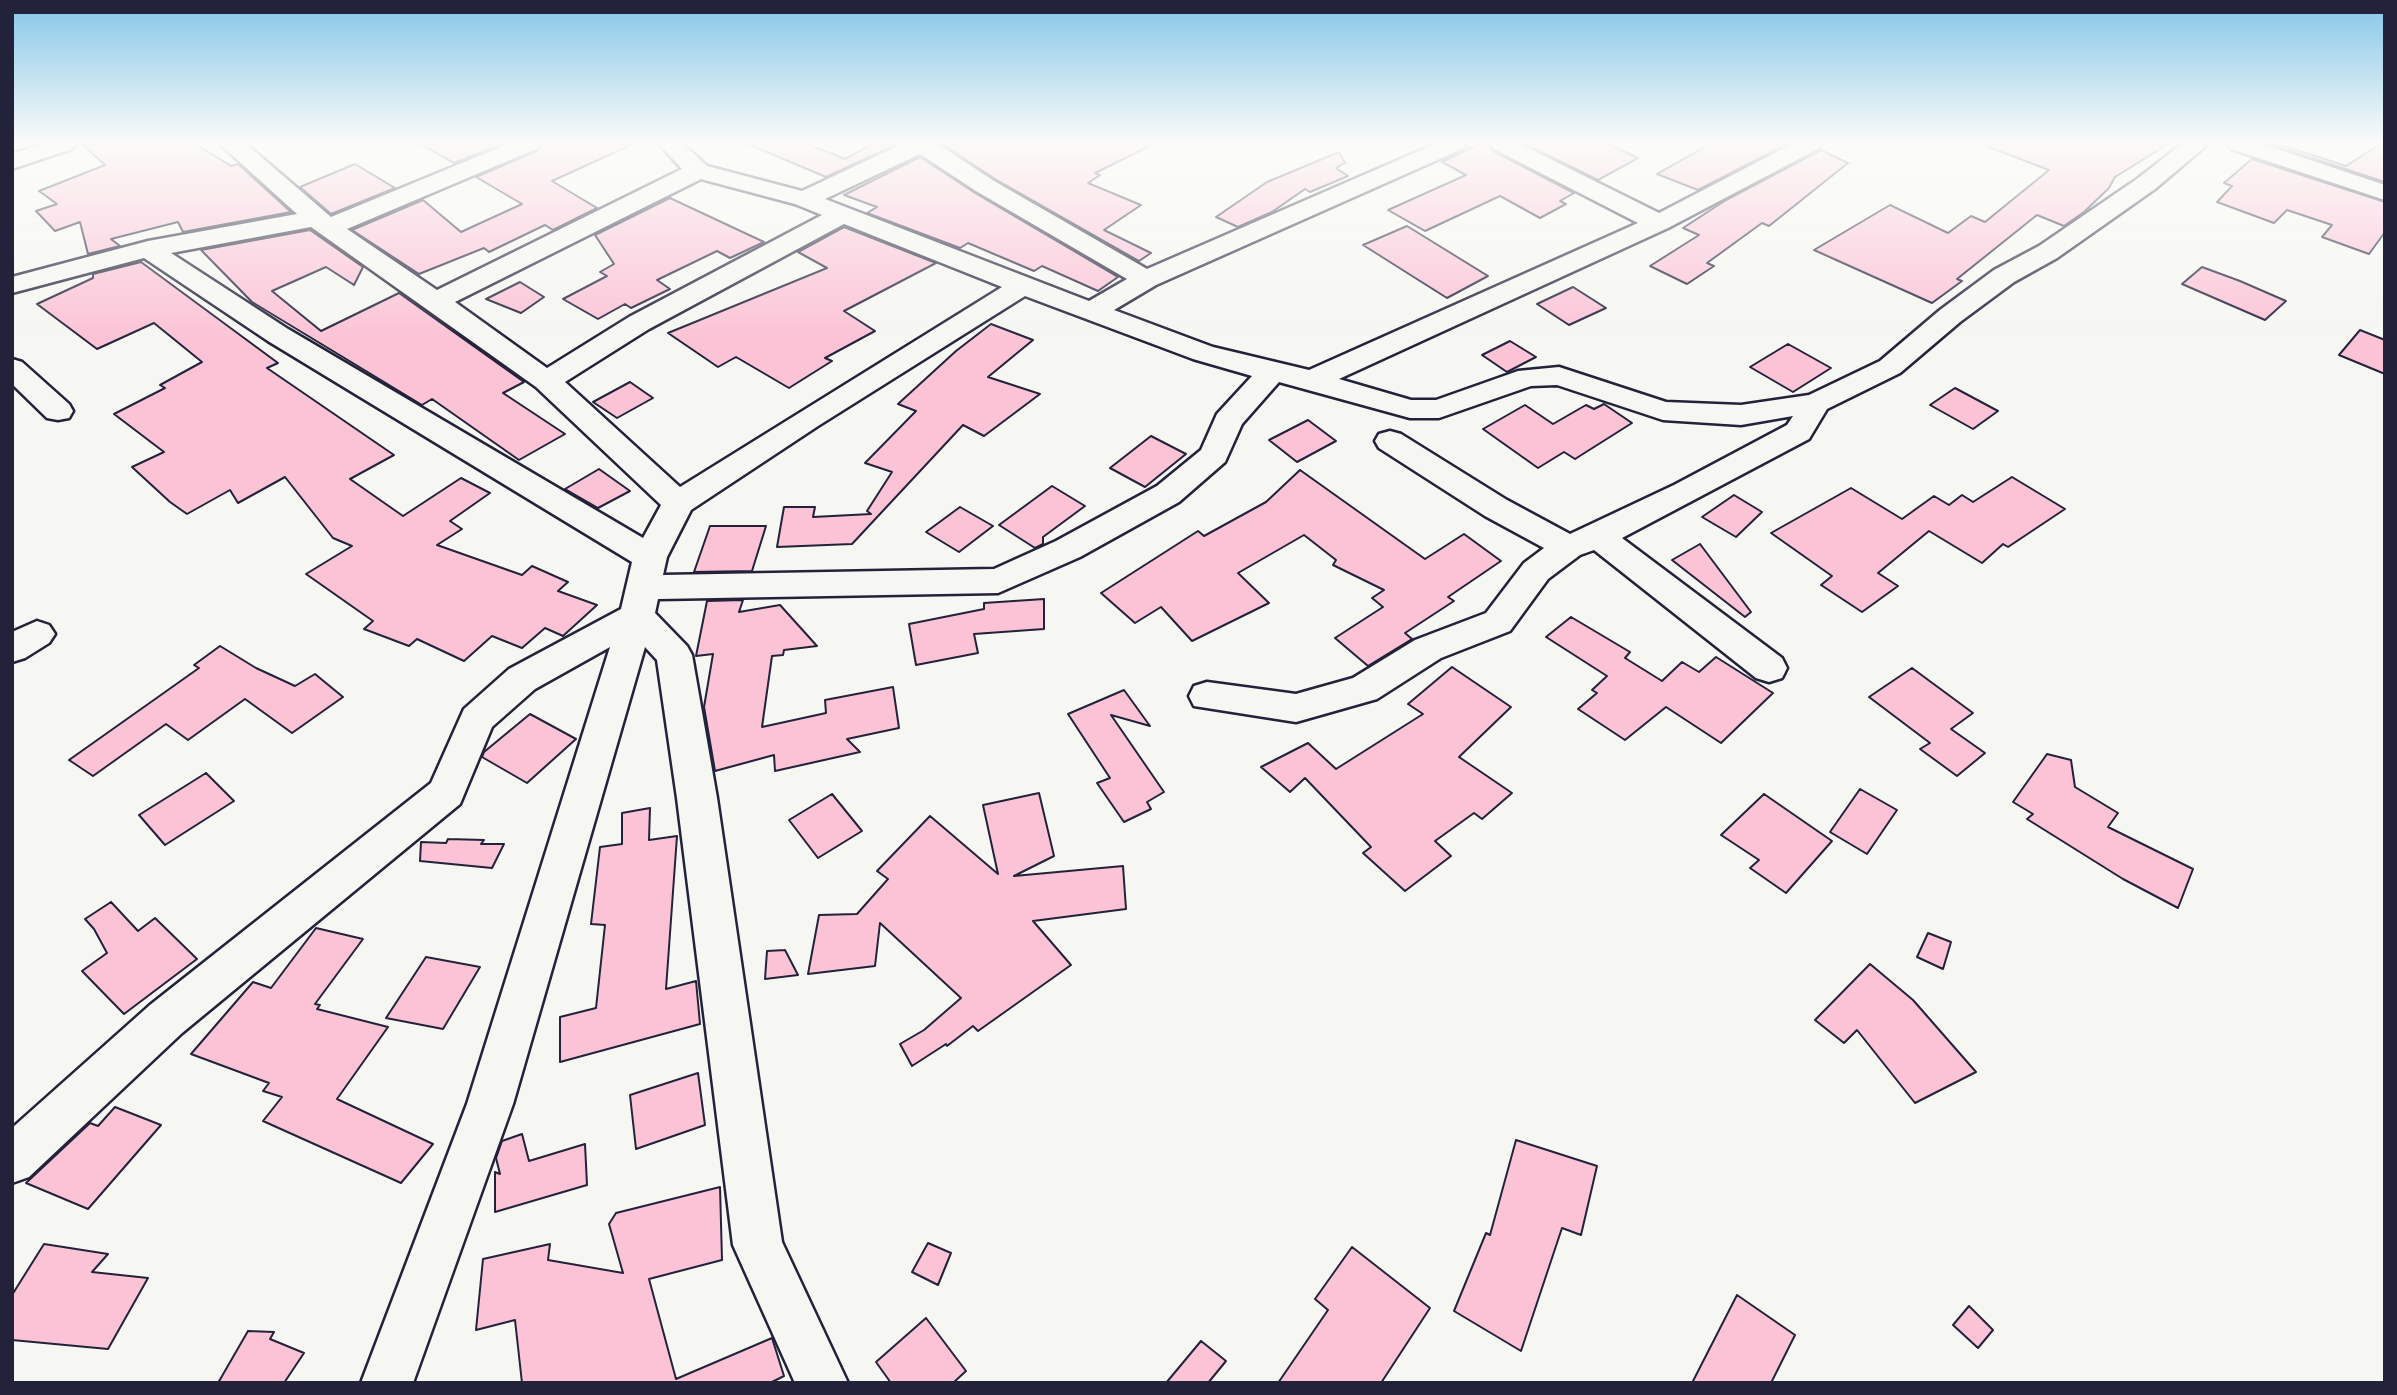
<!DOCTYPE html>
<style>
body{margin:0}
#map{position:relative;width:2397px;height:1395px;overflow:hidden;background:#f6f6f2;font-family:Itim,sans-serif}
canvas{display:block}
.frame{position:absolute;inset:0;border:14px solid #22223b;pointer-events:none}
</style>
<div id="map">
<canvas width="2397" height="1395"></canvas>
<div class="frame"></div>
</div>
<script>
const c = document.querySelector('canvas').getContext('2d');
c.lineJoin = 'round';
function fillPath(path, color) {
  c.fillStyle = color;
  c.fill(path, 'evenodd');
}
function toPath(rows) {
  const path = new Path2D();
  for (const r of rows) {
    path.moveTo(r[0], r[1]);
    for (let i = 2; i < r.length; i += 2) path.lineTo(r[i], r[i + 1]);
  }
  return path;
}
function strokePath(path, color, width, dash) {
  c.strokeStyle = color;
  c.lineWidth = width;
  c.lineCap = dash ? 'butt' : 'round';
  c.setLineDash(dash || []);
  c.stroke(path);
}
const building = toPath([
 [82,144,196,144,231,166,238,164,291,212,183,232,178,222,111,239,120,246,88,254,80,222,55,231,36,211,57,204,39,191,105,165,82,144],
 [420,144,502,144,454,163,420,144],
 [543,144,633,144,552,181,597,208,553,230,545,225,489,252,484,248,419,274,352,230,423,200,461,232,522,204,476,177,537,151,543,144],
 [748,144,808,144,845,159,873,144,897,144,826,177,748,144],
 [942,144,1154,144,1095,173,1100,175,1088,183,1141,205,1104,230,1151,253,1139,261,995,179,942,144],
 [1479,144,1487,144,1493,151,1574,193,1560,201,1566,204,1540,218,1500,196,1425,231,1388,210,1466,175,1442,162,1479,144],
 [1525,144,1608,144,1638,158,1598,180,1525,144],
 [1710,144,1787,144,1698,190,1657,174,1710,144],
 [1987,144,2168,144,2115,177,2109,188,2084,212,2064,226,2037,215,1957,279,1962,281,1932,303,1814,250,1890,205,1948,233,1971,216,1985,222,2049,170,1986,146,1987,144],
 [2269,144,2278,144,2346,166,2380,144,2385,144,2385,182,2269,144],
 [1821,150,1848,163,1769,226,1762,223,1707,263,1714,266,1687,284,1650,266,1699,235,1683,228,1726,200,1821,150],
 [1339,152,1345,163,1336,168,1348,176,1310,192,1305,189,1272,212,1238,227,1216,217,1267,182,1339,152],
 [920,157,975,193,1118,277,1098,291,1042,266,1034,271,968,243,960,248,867,213,877,207,844,195,920,157],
 [2252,159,2385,202,2385,232,2369,254,2322,237,2332,225,2287,210,2274,223,2217,202,2232,186,2224,183,2252,159],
 [355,164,395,188,331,214,300,187,355,164],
 [670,198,764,242,730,258,717,251,657,280,670,289,631,308,625,304,598,319,563,299,607,276,600,272,614,264,595,235,670,198],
 [1407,226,1488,276,1447,298,1363,245,1407,226],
 [844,227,936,263,844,311,875,331,825,358,832,361,789,388,736,357,718,367,668,333,827,268,798,252,844,227],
 [310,230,363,267,354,285,326,267,272,291,321,331,399,293,524,382,503,393,565,434,519,460,432,399,422,405,252,302,201,250,310,230],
 [141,262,278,363,267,368,394,455,350,479,403,516,461,478,490,493,450,521,462,529,437,545,522,575,532,566,568,582,558,591,597,605,563,636,545,628,522,648,492,636,464,661,417,639,409,646,364,629,373,621,306,574,352,546,333,538,285,477,238,503,230,490,187,514,170,502,132,467,164,452,114,414,165,388,160,385,202,362,154,323,97,349,37,304,93,278,93,274,141,262],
 [2202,267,2240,281,2286,301,2265,320,2182,284,2202,267],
 [520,282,544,297,521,313,486,299,520,282],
 [1573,287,1606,308,1569,325,1537,304,1573,287],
 [991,324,1033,340,988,377,1040,394,984,436,963,425,852,544,777,547,784,507,815,507,813,517,871,514,867,511,892,472,865,463,916,411,898,404,956,351,991,324],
 [2360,330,2385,340,2385,374,2339,355,2360,330],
 [1510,341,1536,357,1507,372,1482,355,1510,341],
 [1788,344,1831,368,1793,392,1750,367,1788,344],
 [630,382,653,398,617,418,593,402,630,382],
 [1955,388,1998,411,1973,429,1930,405,1955,388],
 [1604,404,1632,423,1575,459,1564,452,1538,468,1483,429,1525,405,1553,424,1586,405,1594,409,1604,404],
 [1308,420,1336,441,1297,462,1269,440,1308,420],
 [1151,436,1186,454,1145,487,1110,468,1151,436],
 [599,469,630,491,598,508,565,489,599,469],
 [1300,470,1425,559,1464,534,1501,561,1448,597,1454,601,1405,633,1412,639,1368,666,1335,638,1383,607,1372,598,1384,590,1333,565,1336,560,1304,535,1238,573,1269,603,1192,641,1161,607,1135,623,1101,593,1198,531,1204,536,1266,502,1300,470],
 [2012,477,2065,509,2008,547,2003,544,1982,563,1929,531,1878,573,1898,586,1862,612,1821,585,1832,576,1771,533,1851,488,1902,519,1934,496,1949,505,1962,495,1973,502,2012,477],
 [1052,486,1085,506,1043,537,1043,544,1035,548,999,525,1052,486],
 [1734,495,1762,512,1736,537,1702,517,1734,495],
 [960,507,993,526,959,552,926,532,960,507],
 [710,526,766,526,752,571,694,572,710,526],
 [1700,544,1751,612,1745,617,1672,560,1700,544],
 [1044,599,1044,629,974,634,978,653,916,665,909,624,984,609,984,603,1044,599],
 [743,600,739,612,780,605,817,646,784,650,783,655,772,656,762,727,826,713,825,700,893,687,899,728,847,739,860,752,775,771,774,755,715,771,704,707,713,654,696,656,707,601,743,600],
 [1571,617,1630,652,1625,658,1662,681,1682,662,1699,672,1716,657,1773,693,1721,743,1666,707,1625,740,1578,709,1597,693,1592,690,1607,676,1546,637,1571,617],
 [220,646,256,668,295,686,315,674,343,697,292,733,245,699,188,740,166,724,93,776,69,760,199,668,194,665,220,646],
 [1452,667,1511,707,1459,757,1512,793,1482,819,1474,813,1435,841,1451,856,1405,891,1363,853,1371,847,1305,778,1290,792,1261,767,1308,743,1336,769,1423,714,1408,704,1452,667],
 [1912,668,1973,713,1951,729,1985,753,1957,776,1920,749,1930,743,1869,697,1912,668],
 [1124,690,1150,726,1111,715,1164,792,1147,802,1151,809,1124,822,1097,783,1110,778,1068,714,1124,690],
 [530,714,576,739,527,783,482,757,484,752,530,714],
 [2047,754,2071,760,2075,787,2118,813,2108,827,2193,869,2178,908,2123,879,2027,819,2033,814,2013,802,2047,754],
 [206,773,234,801,165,845,139,815,206,773],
 [1860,789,1897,810,1867,854,1830,832,1860,789],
 [1039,793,1054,856,1014,876,1123,866,1126,909,1033,921,1071,965,978,1031,973,1026,947,1046,946,1044,912,1066,900,1044,924,1030,961,998,880,923,875,966,808,974,819,915,857,914,888,879,877,871,930,816,998,874,983,805,1039,793],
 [832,794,862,831,818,858,789,820,832,794],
 [1764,794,1832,841,1786,893,1750,868,1759,860,1721,835,1764,794],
 [650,808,649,840,677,836,666,989,696,981,700,1024,560,1062,560,1017,596,1008,605,925,591,924,600,847,622,844,622,813,650,808],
 [448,839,484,840,481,844,504,844,492,868,420,861,421,842,446,843,448,839],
 [111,902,138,931,155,918,197,959,124,1014,82,971,107,953,94,929,85,919,111,902],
 [316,928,363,939,315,1004,320,1005,317,1009,388,1027,337,1099,433,1144,401,1183,263,1121,282,1097,263,1091,269,1083,191,1054,253,982,271,988,316,928],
 [1928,933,1951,942,1943,969,1917,957,1928,933],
 [785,950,798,975,765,979,767,951,785,950],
 [426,957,480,967,443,1029,386,1018,426,957],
 [1870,964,1913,1000,1976,1072,1915,1103,1857,1030,1844,1043,1815,1020,1870,964],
 [698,1073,705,1125,636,1149,630,1095,698,1073],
 [115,1107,161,1125,88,1209,26,1183,90,1123,98,1126,115,1107],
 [522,1134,529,1161,585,1144,587,1185,495,1212,495,1172,500,1174,496,1158,502,1141,522,1134],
 [1516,1140,1597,1166,1581,1235,1562,1228,1521,1351,1454,1311,1486,1233,1490,1235,1516,1140],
 [720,1187,722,1260,649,1279,676,1379,772,1338,784,1376,770,1383,522,1383,515,1320,476,1330,483,1259,550,1244,548,1260,623,1273,609,1224,616,1213,720,1187],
 [928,1243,951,1253,938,1285,912,1272,928,1243],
 [44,1244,108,1254,92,1272,148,1278,108,1349,12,1340,12,1295,44,1244],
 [1352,1247,1430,1308,1381,1383,1278,1383,1328,1310,1315,1299,1352,1247],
 [1737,1295,1795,1335,1771,1383,1692,1383,1737,1295],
 [1969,1306,1993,1330,1978,1348,1953,1325,1969,1306],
 [926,1318,966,1371,953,1383,891,1383,876,1362,926,1318],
 [248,1331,274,1332,270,1339,304,1353,284,1383,218,1383,248,1331],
 [1201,1341,1226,1361,1208,1383,1166,1383,1201,1341]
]);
const street = toPath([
 [42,144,76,144,72,149,12,169,12,154,42,144],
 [220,144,246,144,331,217,508,144,540,144,536,149,347,229,437,290,682,169,659,144,683,144,707,166,802,191,902,144,938,144,994,181,1147,269,1435,144,1466,144,1462,149,1156,285,1114,310,1213,347,1309,370,1638,223,1494,149,1490,144,1520,144,1659,213,1792,144,1822,144,1818,149,1668,228,1339,379,1411,400,1436,400,1518,371,1559,367,1666,402,1741,405,1809,395,1880,361,1940,310,1994,270,2039,246,2137,179,2182,144,2208,144,2155,189,2057,258,2014,282,1960,322,1900,373,1827,409,1809,439,1622,538,1782,658,1787,668,1782,678,1769,682,1756,678,1594,550,1580,555,1548,579,1510,631,1441,658,1377,699,1296,722,1194,706,1189,696,1194,686,1207,682,1296,694,1353,678,1415,640,1486,613,1524,563,1544,548,1485,516,1379,448,1375,441,1379,434,1390,431,1401,434,1507,500,1570,534,1674,485,1787,425,1793,416,1741,425,1663,420,1557,385,1531,386,1439,418,1410,418,1279,382,1242,424,1225,462,1179,502,1080,557,998,593,658,599,655,613,687,646,692,655,717,798,782,1242,848,1383,795,1383,733,1245,677,798,657,660,645,647,513,1104,413,1383,361,1383,467,1104,610,647,535,689,492,727,460,804,182,1033,29,1177,12,1183,12,1128,150,1005,431,783,464,709,509,669,621,609,632,562,268,341,144,258,12,293,12,277,148,241,297,214,220,144],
 [920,154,976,191,1127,279,1089,301,825,199,920,154],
 [701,179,795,204,822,215,629,317,547,368,455,302,701,179],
 [844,224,1002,287,680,487,565,382,649,329,844,224],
 [311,227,536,387,661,505,643,538,288,329,171,253,311,227],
 [1025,296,1193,359,1252,376,1217,414,1201,450,1157,486,1056,541,994,569,663,575,667,557,691,510,818,426,1025,296],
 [2227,144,2262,144,2385,185,2385,200,2231,149,2227,144],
 [12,359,22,362,69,404,73,411,69,418,58,420,47,418,12,384,12,359],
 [37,621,49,625,55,634,49,643,25,658,12,662,12,632,37,621]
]);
fillPath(building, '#fcc3d7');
strokePath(building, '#22223b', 2);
strokePath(street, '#22223b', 5);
fillPath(street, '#f6f6f2');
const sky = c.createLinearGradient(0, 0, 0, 339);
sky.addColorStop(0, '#84c6e8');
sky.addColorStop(0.42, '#fbfbf9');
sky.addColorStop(1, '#fbfbf900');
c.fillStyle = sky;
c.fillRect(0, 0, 2397, 339);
</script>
